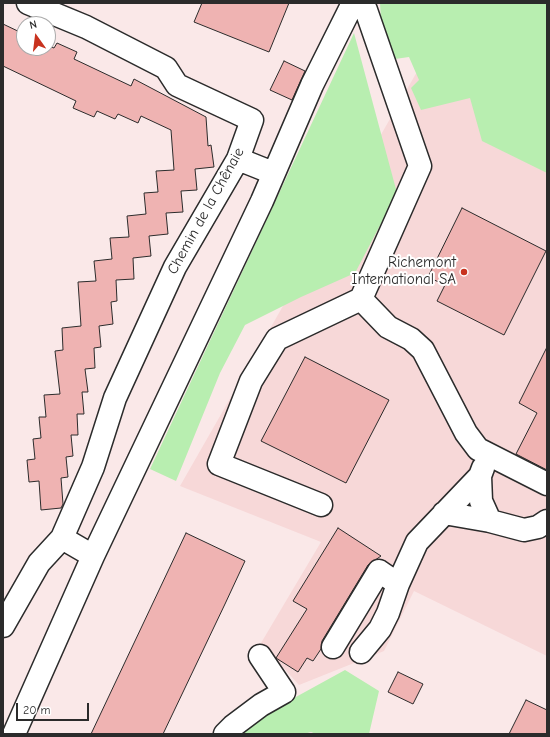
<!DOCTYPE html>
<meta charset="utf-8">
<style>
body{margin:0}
#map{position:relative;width:550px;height:737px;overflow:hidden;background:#fae8e8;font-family:"Comic Neue",sans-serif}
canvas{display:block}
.frame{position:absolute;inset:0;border:4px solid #2b2b2b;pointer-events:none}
.north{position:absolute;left:16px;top:16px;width:40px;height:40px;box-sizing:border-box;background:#fff;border:1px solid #aaa;border-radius:50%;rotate:346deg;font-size:11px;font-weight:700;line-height:16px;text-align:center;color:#2b2b2b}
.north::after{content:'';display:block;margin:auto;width:14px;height:18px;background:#c8321e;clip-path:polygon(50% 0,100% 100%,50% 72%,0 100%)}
.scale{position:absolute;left:16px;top:703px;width:73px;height:18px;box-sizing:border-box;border:2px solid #2b2b2b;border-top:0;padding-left:5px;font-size:12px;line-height:14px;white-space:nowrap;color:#2b2b2b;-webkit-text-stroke:3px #fff;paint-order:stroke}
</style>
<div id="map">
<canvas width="550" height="737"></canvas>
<div class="frame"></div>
<div class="north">N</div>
<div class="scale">20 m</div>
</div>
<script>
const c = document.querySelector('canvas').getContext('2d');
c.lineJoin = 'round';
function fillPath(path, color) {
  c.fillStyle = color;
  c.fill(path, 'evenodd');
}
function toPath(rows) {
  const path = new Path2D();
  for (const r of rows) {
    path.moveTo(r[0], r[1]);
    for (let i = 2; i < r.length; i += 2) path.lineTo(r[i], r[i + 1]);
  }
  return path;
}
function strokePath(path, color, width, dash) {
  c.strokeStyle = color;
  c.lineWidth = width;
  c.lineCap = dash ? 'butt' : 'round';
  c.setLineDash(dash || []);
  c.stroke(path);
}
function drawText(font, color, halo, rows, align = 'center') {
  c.font = font + ' "Comic Neue",sans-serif';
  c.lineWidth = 4;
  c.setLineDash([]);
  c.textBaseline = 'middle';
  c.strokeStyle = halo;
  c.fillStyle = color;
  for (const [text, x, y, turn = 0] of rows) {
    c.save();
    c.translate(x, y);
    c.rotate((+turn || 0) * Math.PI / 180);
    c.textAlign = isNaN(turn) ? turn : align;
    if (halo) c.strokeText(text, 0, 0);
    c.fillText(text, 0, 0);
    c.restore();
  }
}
const built = toPath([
 [430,49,547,111,547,656,414,591,384,651,299,685,261,643,321,542,180,486]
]);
const green = toPath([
 [380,3,547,3,547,173,482,141,470,98,421,110,411,88,419,80,409,57,395,59,381,19],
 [354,33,397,193,355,273,301,297,245,325,220,373,176,481,150,469],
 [345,670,379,691,369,734,316,734,311,732,304,734,240,734,274,709]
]);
const building = toPath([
 [202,3,289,3,269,52,194,22,202,3],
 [3,24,24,34,24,48,48,48,48,46,54,48,57,43,77,52,74,59,131,86,134,79,206,117,208,146,211,145,214,167,195,169,197,190,181,191,183,212,166,213,168,234,149,236,151,256,133,258,134,279,116,280,117,301,111,302,113,324,99,326,101,347,94,348,95,368,85,369,88,392,82,392,84,414,77,414,78,435,71,435,73,456,66,457,68,477,61,478,63,504,61,508,41,510,39,481,29,482,27,460,35,459,33,439,41,438,39,417,46,417,44,395,60,394,55,351,63,350,62,328,81,326,78,282,96,281,94,261,112,259,110,238,129,237,127,216,146,214,144,193,158,192,156,171,174,170,171,130,141,116,138,123,118,114,115,119,97,111,94,117,73,108,76,101,3,66,3,24],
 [284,61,305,71,292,100,270,90,284,61],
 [462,208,546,251,504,335,437,301,445,285,428,277,462,208],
 [547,347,547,470,516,454,537,413,519,403,547,347],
 [305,357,389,400,346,483,261,441,305,357],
 [338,528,381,556,368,565,322,641,321,649,313,661,307,658,298,672,276,658,307,609,293,601,338,528],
 [186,533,245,561,225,604,163,734,91,734,186,533],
 [398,672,423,684,413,704,388,692,398,672],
 [526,700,547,710,547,734,509,734,526,700]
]);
const minor = toPath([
 [28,3,86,27,166,68,177,85,252,120,238,159,175,267,115,398,93,467,62,538],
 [238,159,273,173],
 [361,299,388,327,411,339,423,350,466,433,478,449,547,484],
 [483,468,480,476,481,501,490,521,524,530,538,527,547,521],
 [321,505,219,464,251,381,277,339,361,299,420,166,366,10,362,3],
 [444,513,490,521],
 [3,626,39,563,62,538,93,556],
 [333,647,379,571,398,584],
 [361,652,380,629,388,613,398,584,417,542,480,476],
 [14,734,93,556,262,201,312,85,353,3],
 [225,734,233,726,261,705,284,692,260,656]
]);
const markers = [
 [464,272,4,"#c8321e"]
];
const streetNames = [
 ["Chemin de la Chênaie",206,211,-61]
];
const poiNames = [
 ["Richemont",456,263],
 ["International SA",456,280]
];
fillPath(built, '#f7d8d8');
fillPath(green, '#b8eeb0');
fillPath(building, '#efb3b2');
strokePath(building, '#2b2b2b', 1);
strokePath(minor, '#2b2b2b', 25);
strokePath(minor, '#fff', 22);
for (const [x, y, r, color] of markers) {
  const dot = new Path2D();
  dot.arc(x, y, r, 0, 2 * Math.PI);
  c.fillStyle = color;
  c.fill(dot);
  strokePath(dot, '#fff', 1.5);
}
drawText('15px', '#2b2b2b', '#fff', streetNames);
drawText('15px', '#2b2b2b', '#fff', poiNames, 'right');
</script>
